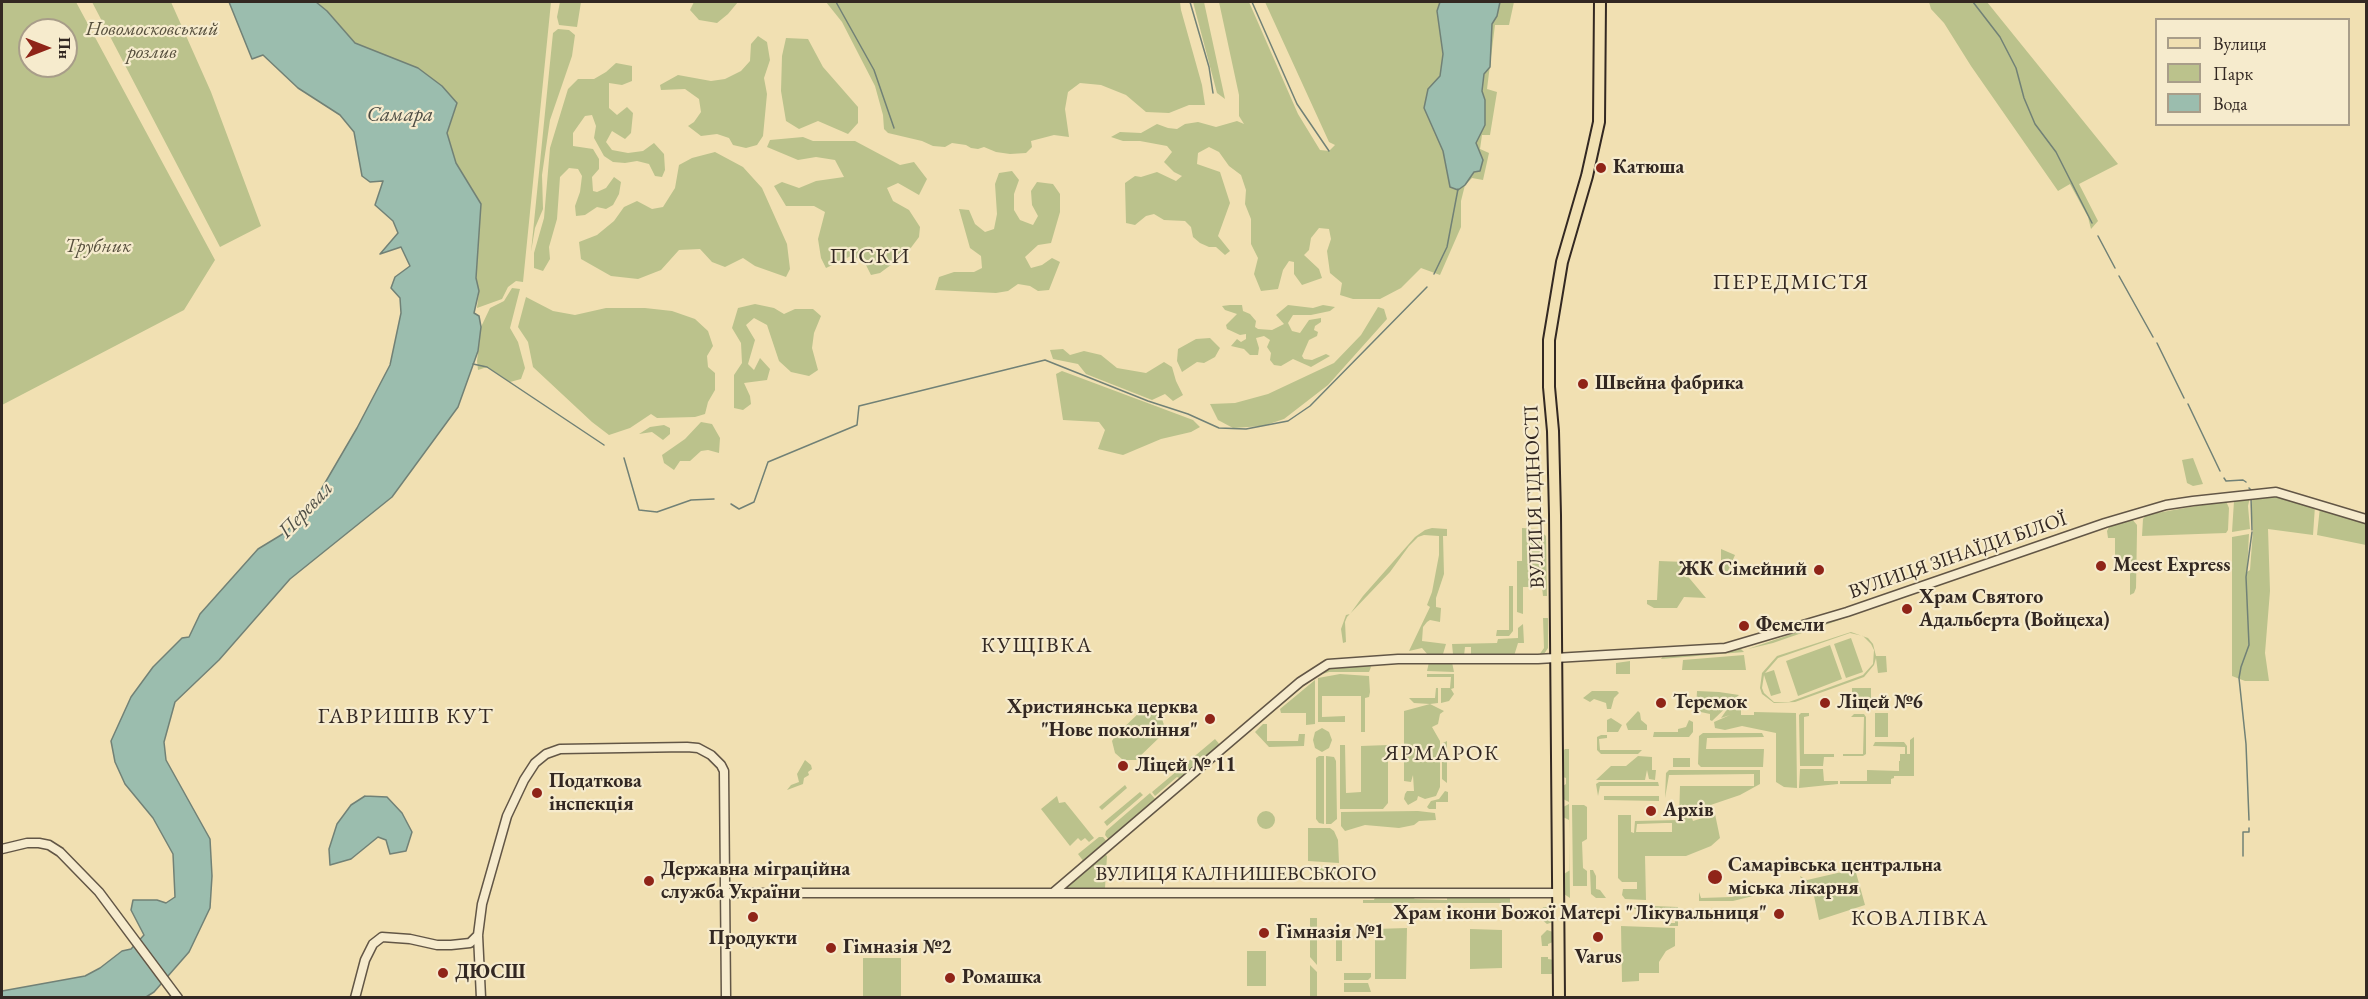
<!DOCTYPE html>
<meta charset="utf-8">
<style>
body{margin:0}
#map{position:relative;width:2368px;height:999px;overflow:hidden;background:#f1e0b2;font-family:"EB Garamond",serif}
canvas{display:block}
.frame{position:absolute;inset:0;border:3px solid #332822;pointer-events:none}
.legend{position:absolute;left:2155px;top:18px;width:195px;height:108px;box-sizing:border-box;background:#f6ebcd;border:2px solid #a89d89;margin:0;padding:8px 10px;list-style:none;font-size:18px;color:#332822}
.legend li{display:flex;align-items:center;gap:12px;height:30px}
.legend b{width:30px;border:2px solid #a89d89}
.north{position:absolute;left:18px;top:18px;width:60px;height:60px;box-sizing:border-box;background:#f6ebcd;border:2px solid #a89d89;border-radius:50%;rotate:90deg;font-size:16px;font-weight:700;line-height:24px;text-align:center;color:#332822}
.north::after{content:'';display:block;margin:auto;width:21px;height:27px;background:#8f2418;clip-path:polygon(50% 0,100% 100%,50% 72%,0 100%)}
</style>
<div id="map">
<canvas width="2368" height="999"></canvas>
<div class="frame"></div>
<ul class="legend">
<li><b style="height:8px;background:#f1e0b2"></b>Вулиця</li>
<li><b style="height:16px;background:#bbc28c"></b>Парк</li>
<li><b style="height:16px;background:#9bbdae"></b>Вода</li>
</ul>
<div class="north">Пн</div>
</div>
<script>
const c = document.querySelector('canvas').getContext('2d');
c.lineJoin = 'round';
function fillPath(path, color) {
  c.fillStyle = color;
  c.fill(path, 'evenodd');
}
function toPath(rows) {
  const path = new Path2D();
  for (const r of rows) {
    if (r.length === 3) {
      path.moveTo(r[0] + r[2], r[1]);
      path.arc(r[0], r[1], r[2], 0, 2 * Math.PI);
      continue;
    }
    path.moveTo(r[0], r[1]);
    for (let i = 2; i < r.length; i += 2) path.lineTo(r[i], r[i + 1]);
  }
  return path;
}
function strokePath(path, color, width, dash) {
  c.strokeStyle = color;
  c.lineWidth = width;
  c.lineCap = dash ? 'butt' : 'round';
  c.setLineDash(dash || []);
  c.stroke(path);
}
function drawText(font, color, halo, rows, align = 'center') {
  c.font = font + ' "EB Garamond",serif';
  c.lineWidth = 4.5;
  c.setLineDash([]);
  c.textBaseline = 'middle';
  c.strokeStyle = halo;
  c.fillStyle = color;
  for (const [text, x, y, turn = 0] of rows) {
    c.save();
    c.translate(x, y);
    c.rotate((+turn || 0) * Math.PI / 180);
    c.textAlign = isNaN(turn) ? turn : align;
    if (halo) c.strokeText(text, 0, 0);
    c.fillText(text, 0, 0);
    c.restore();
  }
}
const green = toPath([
 [2,2,76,2,215,260,184,310,2,405],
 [30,30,66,30,66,66,30,66],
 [92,2,171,2,211,92,261,226,220,247],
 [316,2,551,2,523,282,516,281,508,287,502,299,477,308,479,291,476,278,481,204,456,163,447,133,457,103,418,68,355,43,327,11],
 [560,2,581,2,577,27,559,25,557,17],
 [694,2,738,2,728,14,717,23,699,20,690,10],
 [826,2,1180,2,1181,10,1202,85,1205,105,1189,105,1169,113,1146,112,1126,95,1101,85,1080,83,1068,92,1065,109,1069,137,1054,135,1031,141,1032,147,1026,153,1010,154,996,152,984,147,978,149,971,148,966,145,952,143,945,147,933,146,922,141,888,133,884,129,883,115,875,86,842,22],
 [1193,2,1204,2,1225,99,1217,93],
 [1219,2,1249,2,1298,114,1320,150,1329,151,1335,145,1329,142,1265,2,1514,2,1509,25,1495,25,1487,89,1497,92,1490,135,1482,135,1480,149,1489,153,1483,180,1472,178,1465,185,1461,201,1461,227,1440,275,1421,268,1401,288,1380,299,1353,299,1340,295,1342,283,1330,273,1327,251,1331,239,1329,229,1319,228,1311,238,1309,250,1304,255,1319,269,1322,278,1302,285,1294,274,1294,262,1289,261,1283,270,1278,289,1261,291,1254,274,1258,258,1251,244,1251,219,1245,204,1246,190,1241,175,1229,166,1219,152,1209,147,1198,153,1197,164,1220,172,1230,203,1218,236,1230,251,1225,255,1216,247,1209,247,1200,243,1193,237,1191,227,1185,221,1164,220,1154,214,1146,216,1135,225,1126,223,1125,183,1135,176,1141,177,1157,172,1176,181,1182,176,1174,172,1164,162,1172,152,1167,146,1140,141,1123,141,1111,137,1120,132,1141,133,1157,124,1168,128,1177,129,1185,124,1198,122,1216,127,1237,121,1244,124,1239,116,1239,95],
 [1929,2,1987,2,2118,164,2079,184,2098,221,2091,229,2088,217,2070,184,2058,191,1971,66,1944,23,1931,9],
 [558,29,569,30,575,35,572,56,550,120,542,175,543,209,535,228,531,252,553,33],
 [758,36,767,42,770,60,764,78,767,94,763,136,757,145,746,148,733,145,729,138,717,134,701,136,688,126,694,122,701,112,699,99,685,89,661,90,660,85,678,75,711,81,725,79,741,71,750,61,751,44],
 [786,38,808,39,823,67,858,107,858,123,848,134,818,121,799,129,786,121,781,91,782,56],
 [616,63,632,66,632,81,622,85,609,83,609,108,617,115,627,107,633,113,631,133,625,139,612,131,606,142,612,150,628,153,643,151,654,143,664,154,665,170,662,177,655,176,649,164,637,161,625,163,613,162,604,156,594,138,596,126,592,115,585,116,573,133,573,146,593,149,599,159,599,169,592,177,593,191,597,192,606,188,614,177,621,182,619,194,613,205,606,209,597,207,585,215,576,216,575,206,580,192,582,176,578,169,569,168,560,177,557,219,549,247,550,259,543,271,534,268,534,253,544,218,550,148,568,89,578,79,594,79,606,72],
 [803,137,813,141,855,141,900,165,914,162,927,179,919,195,898,183,887,188,893,201,909,210,920,227,919,237,907,253,880,273,871,275,864,261,851,256,826,268,821,258,818,239,825,212,814,206,786,206,774,186,782,182,799,188,816,181,844,177,835,160,816,157,798,160,767,147,770,140],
 [715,152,743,167,762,188,787,244,790,269,786,277,755,266,743,258,725,267,712,262,700,249,679,250,661,270,638,279,611,276,581,259,579,242,597,235,614,221,624,207,637,201,652,209,663,207,675,188,679,165,692,158],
 [1012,171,1019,180,1014,194,1014,210,1020,220,1033,225,1038,216,1032,205,1031,191,1037,182,1053,184,1060,194,1060,212,1051,243,1038,245,1025,257,1031,268,1042,265,1052,258,1060,262,1049,290,1038,291,1030,286,1018,284,1008,291,996,293,935,290,939,277,954,272,974,272,982,268,981,256,970,248,959,209,969,210,975,224,985,232,994,229,997,214,995,184,999,173],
 [512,288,520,289,510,328,518,342,525,368,521,379,510,382,487,367,478,370,477,361,481,327,490,308,504,301],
 [526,297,553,311,575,315,606,308,645,308,672,311,695,319,708,331,713,346,707,356,708,367,715,373,715,390,708,402,705,414,695,417,657,418,651,414,630,428,609,435,592,422,533,367,528,342,518,327],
 [755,304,774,308,784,314,795,309,813,309,821,316,814,333,812,348,818,370,809,376,791,372,779,361,767,325,754,318,746,325,755,340,748,364,754,370,760,358,770,369,767,380,744,383,750,396,751,404,743,410,734,408,734,375,742,363,741,343,732,328,738,308],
 [1230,305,1242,305,1243,311,1250,314,1256,321,1255,327,1258,329,1272,330,1284,324,1276,315,1288,305,1313,308,1323,305,1335,307,1330,311,1311,315,1293,315,1288,323,1292,331,1300,333,1309,320,1321,318,1321,322,1315,326,1314,330,1318,332,1317,336,1309,340,1302,356,1304,359,1312,360,1326,354,1330,356,1311,367,1293,359,1281,366,1274,365,1270,360,1271,353,1267,347,1270,340,1264,336,1256,338,1259,348,1258,355,1250,355,1244,349,1231,346,1237,339,1241,342,1246,339,1246,334,1240,335,1227,329,1226,325,1237,314,1225,310,1222,306],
 [1378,307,1384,309,1387,319,1328,385,1284,419,1263,426,1233,428,1218,420,1210,404,1235,403,1268,394,1334,363,1361,335],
 [1210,338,1220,348,1215,357,1204,363,1197,362,1182,372,1177,361,1178,349,1196,339],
 [1063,349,1070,355,1084,351,1101,355,1117,368,1146,373,1164,362,1172,367,1176,381,1183,395,1173,401,1165,394,1152,400,1086,374,1078,364,1053,359,1050,350],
 [1062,371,1193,420,1200,427,1191,432,1161,439,1123,455,1098,449,1105,430,1099,422,1063,420,1056,374],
 [701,422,712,424,720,438,719,453,708,450,701,451,690,461,680,461,674,470,664,463,662,455,685,439],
 [664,425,670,428,670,434,663,440,652,432,639,434,650,427],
 [2193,458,2203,484,2193,486,2187,483,2182,460],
 [2277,495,2315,506,2313,535,2268,529,2270,591,2265,653,2269,681,2245,681,2232,676,2232,537,2249,534,2247,572,2250,570,2253,530,2251,506,2253,497],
 [2250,497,2248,506,2250,529,2232,532,2234,501],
 [2224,501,2226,501,2229,508,2228,530,2226,533,2142,536,2143,519,2146,515],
 [2320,507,2366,524,2366,545,2317,535],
 [2132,519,2137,525,2137,532,2136,588,2134,593,2130,595,2130,561,2115,561,2115,538,2108,538,2107,531,2110,525],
 [1432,528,1447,529,1447,536,1443,536,1444,574,1436,598,1436,607,1441,608,1440,622,1430,620,1427,622,1423,627,1422,641,1446,644,1443,654,1428,655,1422,648,1409,651,1430,607,1427,605,1432,592,1439,555,1439,536,1424,535,1418,537,1409,546,1390,572,1347,617,1345,622,1346,642,1343,643,1341,629,1346,615,1350,614,1363,596,1415,537,1425,530],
 [1522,528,1538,529,1546,536,1547,596,1543,596,1542,587,1523,587,1523,614,1517,612,1517,561,1522,561],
 [1721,549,1735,555,1728,571,1721,572],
 [1659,561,1685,562,1685,573,1706,598,1684,597,1677,608,1654,608,1647,604,1647,600,1657,600],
 [1509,586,1513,586,1513,631,1509,636,1496,636,1497,630,1509,630],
 [1847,615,1848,617,1773,643,1748,649],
 [1543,618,1548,618,1548,648,1544,654,1539,655,1544,648],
 [1523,624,1524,643,1518,643,1514,656,1471,656,1471,647,1465,647,1464,656,1453,654,1452,644,1497,643,1498,639,1518,638,1518,628],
 [1851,632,1868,638,1873,644,1876,656,1886,656,1887,672,1878,673,1876,658,1874,665,1864,677,1795,702,1774,703,1762,694,1760,688,1762,673,1777,656],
 [1850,633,1863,636,1871,644,1874,650,1873,664,1863,675,1789,702,1774,702,1764,693,1762,688,1764,675,1771,696,1781,693,1774,670,1765,673,1778,658],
 [1851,638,1863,672,1846,678,1834,644],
 [1830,645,1842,679,1798,696,1786,661],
 [1740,648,1744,652,1661,659,1663,656,1722,652],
 [1744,655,1746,670,1682,670,1683,660],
 [1630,661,1630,674,1616,674,1616,663],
 [1429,662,1452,662,1454,672,1427,671],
 [1369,664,1371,667,1369,672,1329,672,1316,676,1251,730,1251,728,1315,674,1332,666],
 [1340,674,1369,676,1370,692,1369,697,1365,698,1365,732,1361,732,1361,696,1322,696,1322,717,1345,716,1345,722,1318,722,1318,678],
 [1427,674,1454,674,1454,688,1451,689,1454,694,1449,701,1441,703,1441,688,1450,688,1451,677,1427,677],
 [1315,680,1315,724,1306,725,1306,713,1281,713,1280,709],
 [1436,688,1438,688,1438,703,1430,704,1444,711,1440,714,1438,724,1432,727,1440,741,1440,787,1436,796,1425,799,1418,796,1417,800,1408,805,1404,799,1405,794,1407,791,1414,791,1413,775,1411,782,1404,781,1404,711,1430,704,1414,703,1409,698,1435,698],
 [1852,688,1871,688,1871,705,1852,705],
 [1592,691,1617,691,1619,693,1614,698,1611,709,1607,709,1606,703,1594,699,1590,702,1583,698],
 [1697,691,1719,692,1739,695,1712,721,1710,720,1710,714,1696,711],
 [1730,705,1741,705,1741,715,1754,715,1754,712,1796,713,1797,788,1784,787,1776,782,1776,733,1742,726,1725,730,1715,728,1714,722,1730,715,1721,718],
 [1147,709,1153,710,1161,716,1165,728,1163,734,1136,760,1123,760,1115,753,1112,741,1115,736,1142,710],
 [1638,711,1640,713,1641,720,1647,725,1647,730,1628,730,1626,724],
 [1801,713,1809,713,1809,716,1804,717,1804,754,1834,754,1834,757,1824,757,1823,766,1800,766,1799,715],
 [1875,713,1888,713,1888,737,1875,737],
 [1854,714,1864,714,1866,717,1866,754,1863,756,1843,756,1843,754,1863,754,1864,717,1851,717],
 [1611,718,1622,725,1618,732,1607,732,1607,720],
 [1689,720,1693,722,1693,732,1689,737,1653,737,1654,732,1678,732,1678,729,1686,727],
 [1263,724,1267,724,1267,741,1298,741,1299,734,1305,734,1304,746,1269,747,1255,732],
 [1322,728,1329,732,1332,740,1329,748,1322,752,1315,748,1313,740,1315,732],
 [1703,733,1762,733,1764,737,1707,738,1706,749,1764,749,1763,767,1701,767,1698,764,1699,736],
 [1601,735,1607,735,1607,738,1599,739,1600,750,1642,750,1638,754,1601,754,1597,750,1597,737],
 [1914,737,1914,776,1894,776,1894,778,1891,779,1891,784,1840,784,1840,781,1867,781,1867,770,1899,771,1899,761,1900,761,1900,754,1905,754,1905,747,1873,746,1875,742,1904,742,1907,746,1907,754,1910,754,1910,740],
 [1215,739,1221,746,1181,779,1177,777,1155,796,1152,792],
 [1447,741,1447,783,1442,779,1442,762,1445,754,1441,749,1443,743],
 [1340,745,1345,745,1346,793,1361,792,1361,746,1388,745,1388,803,1383,809,1340,809],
 [1565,749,1569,749,1569,802,1563,799,1563,786,1566,784,1566,778,1563,777,1563,751],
 [1319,756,1324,756,1324,824,1319,823,1316,819,1316,758],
 [1326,756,1334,757,1336,761,1337,819,1331,824,1326,824],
 [1638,756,1652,757,1652,770,1656,770,1655,780,1649,779,1647,770,1645,780,1596,780,1611,766,1626,766],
 [1673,758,1690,758,1690,767,1673,767],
 [805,760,811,765,812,769,808,772,809,775,804,778,803,784,787,790,791,785,799,782,797,774],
 [1800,769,1823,769,1824,781,1838,781,1838,784,1799,788],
 [1669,770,1760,770,1760,784,1740,795,1690,812,1693,821,1715,814,1720,838,1711,846,1686,856,1645,856,1646,900,1625,899,1622,895,1623,889,1637,889,1637,882,1622,882,1618,878,1618,815,1631,815,1631,832,1634,833,1635,821,1679,820,1680,786,1754,786,1754,774,1669,775,1665,798,1666,773],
 [1665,823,1672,823,1672,832,1636,832,1637,824],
 [1599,782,1658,782,1659,786,1600,786,1598,796,1596,784],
 [1125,785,1127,788,1102,810,1099,807],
 [1445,791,1448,792,1448,802,1436,802,1436,809,1429,809,1427,807,1431,801,1439,799],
 [1140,792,1143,795,1107,826,1104,822],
 [1150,793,1156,800,1109,840,1105,835,1106,831],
 [1057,796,1059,803,1065,802,1094,838,1089,842,1085,838,1081,841,1078,838,1070,846,1041,809],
 [1604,796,1659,796,1659,801,1604,800],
 [1569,804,1570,898,1564,894,1564,874,1570,870,1569,820,1563,817,1563,807],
 [1572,805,1584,805,1587,807,1587,839,1582,842,1583,868,1587,871,1587,886,1573,886],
 [1266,820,9],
 [1418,811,1435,813,1436,820,1419,821,1414,825,1399,828,1365,825,1345,831,1341,826,1341,812],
 [1308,828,1330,828,1334,831,1338,840,1339,863,1308,861],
 [1099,837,1103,837,1107,842,1084,862,1078,854],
 [1104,853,1107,856,1105,888,1068,889,1067,884],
 [1318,868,1337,868,1337,876,1318,876],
 [1855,869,1865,905,1819,920,1813,891,1835,891,1835,888,1805,889,1800,876,1807,880],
 [1590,870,1593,870,1596,876,1596,889,1600,890,1606,898,1596,898,1591,894],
 [1762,888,1763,892,1761,894,1733,901,1699,901,1699,892,1701,898,1732,897],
 [1376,894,1409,895,1415,899,1447,900,1447,895,1510,895,1510,903,1363,903,1363,900,1374,900],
 [1629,905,1678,907,1678,926,1666,926,1666,923,1675,923,1675,910,1629,909],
 [1544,907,1553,907,1553,922,1547,924,1541,919,1541,909],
 [1310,918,1317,918,1317,965,1310,957],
 [1621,926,1675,928,1675,946,1666,951,1659,962,1659,973,1639,973,1639,981,1622,982],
 [1407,928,1406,979,1375,979,1375,929],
 [1470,929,1502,930,1502,968,1470,969],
 [1547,930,1553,932,1553,942,1548,944,1548,946,1542,946,1541,936],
 [1336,936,1342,937,1342,961,1336,961],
 [1247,951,1266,951,1266,986,1247,986],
 [1541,957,1548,957,1548,959,1554,960,1552,974,1541,974],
 [863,958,901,958,901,997,863,997],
 [1310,965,1317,972,1317,997,1310,997],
 [1344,973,1371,973,1371,977,1368,980,1344,980],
 [1344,983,1368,983,1371,992,1344,992]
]);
const water = toPath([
 [229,2,316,2,327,11,355,43,418,68,442,86,457,103,447,133,456,163,481,204,476,278,479,291,474,313,479,316,481,327,478,351,458,407,392,497,290,579,219,660,175,702,164,742,166,760,210,839,212,876,210,908,189,952,154,992,146,997,2,998,2,991,85,976,100,968,122,951,131,949,144,935,131,910,133,900,157,900,166,903,175,897,173,854,153,818,125,784,115,762,111,741,131,697,153,667,182,638,189,637,200,614,258,549,286,532,315,500,357,428,390,365,401,313,400,298,391,288,395,277,410,266,401,247,380,254,398,233,393,221,375,205,383,181,370,182,362,176,354,132,340,115,298,88,263,55,252,59,229,2],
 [1440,2,1500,2,1497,16,1492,24,1490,67,1484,74,1482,91,1485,100,1485,125,1476,143,1483,160,1480,171,1474,172,1465,185,1458,190,1450,187,1443,151,1424,108,1428,89,1440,76,1443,54,1437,11,1440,2],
 [365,796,387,797,402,813,412,832,406,851,390,854,386,840,378,837,351,859,330,865,329,849,337,824,351,805,365,796]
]);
const stream = toPath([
 [836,2,874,70,894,128],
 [1190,2,1209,67,1213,93],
 [1252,2,1297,104,1329,151],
 [1973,2,2000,37,2016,68,2024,98,2035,124,2056,152,2092,223],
 [2098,236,2115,268],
 [1434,274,1447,247,1458,189],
 [2119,276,2153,337],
 [2157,343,2184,398],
 [473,364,487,367,604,445],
 [2188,404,2220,471],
 [624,458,639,510,657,512,691,500,714,499],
 [2224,478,2226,481,2243,480,2246,482],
 [2249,488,2251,490],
 [2251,498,2252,530],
 [731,504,739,509,754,502,768,462,857,425,859,406,1045,360,1148,401,1188,414,1219,428,1246,429,1288,421,1310,406,1427,287],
 [2249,820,2246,744,2239,678,2241,667,2249,645,2246,577,2252,532],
 [2243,856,2243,832,2249,832,2249,828]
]);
const minor = toPath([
 [2,849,27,843,39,843,49,845,60,852,99,892,178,998],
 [1054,892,1300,682,1328,664,1398,659,1538,659,1725,648,1847,612,2105,523,2166,505,2193,501,2276,492,2366,519],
 [725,893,1558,893],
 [355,998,365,960,373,944,382,937,410,939,437,945,451,945,470,943,478,935],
 [481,998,478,935,482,904,507,816,524,780,535,763,546,754,560,749,687,747,698,748,711,755,721,765,724,771,726,998]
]);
const major = toPath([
 [1559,998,1555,515,1553,431,1549,387,1549,340,1562,262,1587,176,1599,122,1600,2]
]);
const markers = [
 [1601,168,6,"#8f2418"],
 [1583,384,6,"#8f2418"],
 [2101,566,6,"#8f2418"],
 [1819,570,6,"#8f2418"],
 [1907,609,6,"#8f2418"],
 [1744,626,6,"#8f2418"],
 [1661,703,6,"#8f2418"],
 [1825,703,6,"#8f2418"],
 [1210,719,6,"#8f2418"],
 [1123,766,6,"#8f2418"],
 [537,793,6,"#8f2418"],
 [1651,811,6,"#8f2418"],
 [1715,877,8,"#8f2418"],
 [649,881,6,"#8f2418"],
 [1779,914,6,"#8f2418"],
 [753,917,6,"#8f2418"],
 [1264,933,6,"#8f2418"],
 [1598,937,6,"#8f2418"],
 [831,948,6,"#8f2418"],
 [443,973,6,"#8f2418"],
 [950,978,6,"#8f2418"]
];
const parkNames = [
 ["Новомосковський",152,30],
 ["розлив",152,53],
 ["Трубник",98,247]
];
const poiNames = [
 ["Катюша",1613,168],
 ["Швейна фабрика",1595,384],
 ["Meest Express",2113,566],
 ["ЖК Сімейний",1807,570,"right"],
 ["Храм Святого",1919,598],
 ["Адальберта (Войцеха)",1919,621],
 ["Фемели",1756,626],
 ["Теремок",1673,703],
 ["Ліцей №6",1837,703],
 ["Християнська церква",1198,708,"right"],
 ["\"Нове покоління\"",1198,731,"right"],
 ["Ліцей № 11",1135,766],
 ["Податкова",549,782],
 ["інспекція",549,805],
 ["Архів",1663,811],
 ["Самарівська центральна",1728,866],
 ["міська лікарня",1728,889],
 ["Державна міграційна",661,870],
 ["служба України",661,893],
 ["Храм ікони Божої Матері \"Лікувальниця\"",1767,914,"right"],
 ["Гімназія №1",1276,933],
 ["Продукти",753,939,"center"],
 ["Гімназія №2",843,948],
 ["Varus",1598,958,"center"],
 ["ДЮСШ",455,973],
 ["Ромашка",962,978]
];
const streetNames = [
 ["ВУЛИЦЯ ГІДНОСТІ",1535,497,-92],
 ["ВУЛИЦЯ ЗІНАЇДИ БІЛОЇ",1958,556,-19],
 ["ВУЛИЦЯ КАЛНИШЕВСЬКОГО",1236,875]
];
const waterNames = [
 ["Самара",400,115],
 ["Перевал",306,510,-47]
];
const quarterNames = [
 ["ПІСКИ",870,257],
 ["ПЕРЕДМІСТЯ",1791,283],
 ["КУЩІВКА",1037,646],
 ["ГАВРИШІВ КУТ",406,717],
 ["ЯРМАРОК",1442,754],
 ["КОВАЛІВКА",1920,919]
];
fillPath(green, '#bbc28c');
fillPath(water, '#9bbdae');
strokePath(water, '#718176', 1.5);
strokePath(stream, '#718176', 1.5);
strokePath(minor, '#625646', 11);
strokePath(major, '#332822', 14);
strokePath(minor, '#f6ebcd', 8);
strokePath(major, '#f1e0b2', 10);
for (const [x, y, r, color] of markers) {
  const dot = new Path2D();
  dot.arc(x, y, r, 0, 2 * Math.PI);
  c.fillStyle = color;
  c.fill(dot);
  strokePath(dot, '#f6ebcd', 2);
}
drawText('italic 20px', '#554e3c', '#f6ebcd', parkNames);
drawText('bold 20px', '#332822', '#f6ebcd', poiNames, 'left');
drawText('20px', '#332822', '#f6ebcd', streetNames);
drawText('italic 21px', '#4d4d45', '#f6ebcd', waterNames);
c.letterSpacing = '1.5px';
drawText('22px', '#332822', '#f6ebcd', quarterNames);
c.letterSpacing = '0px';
</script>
